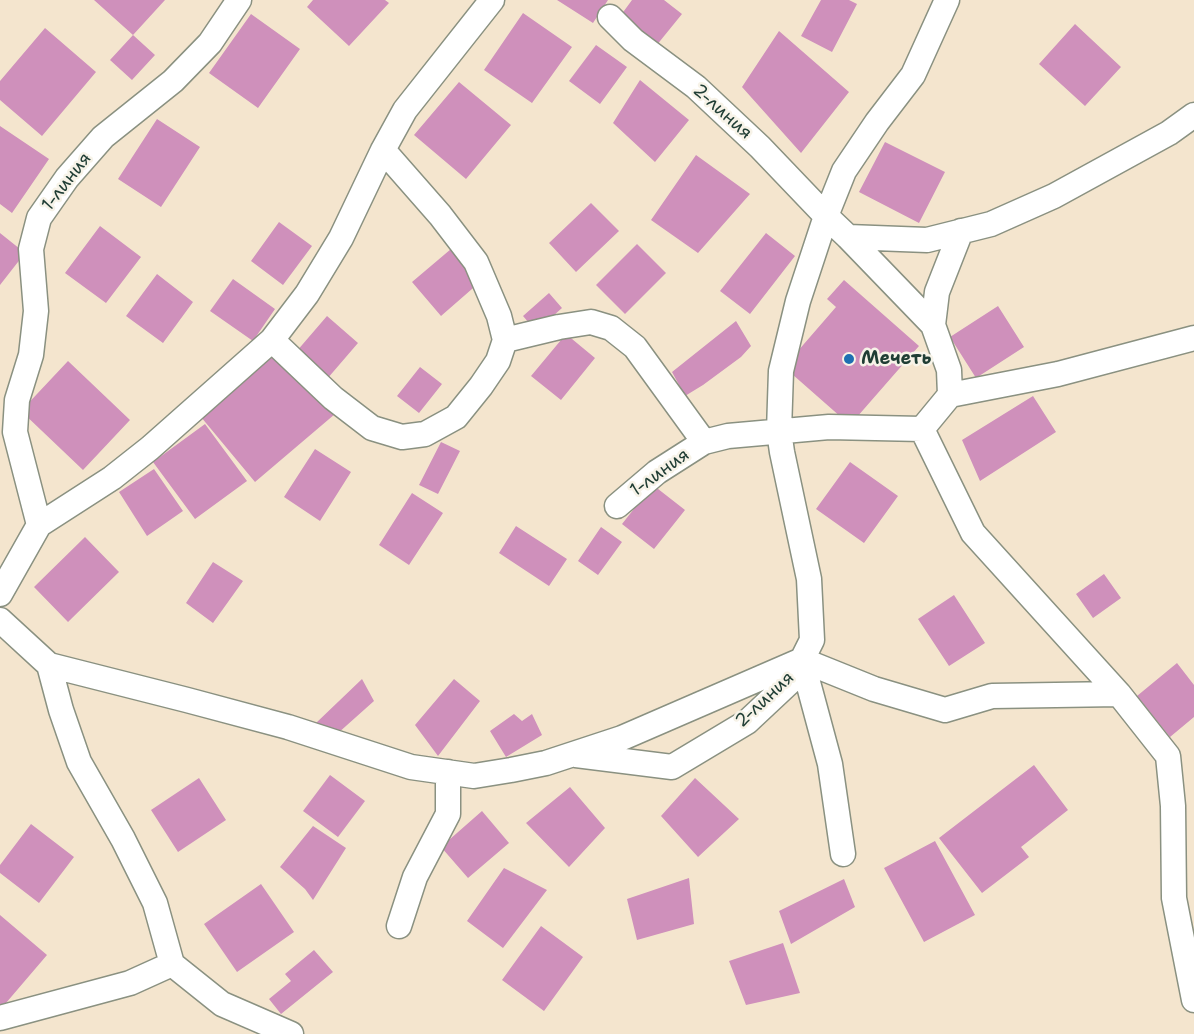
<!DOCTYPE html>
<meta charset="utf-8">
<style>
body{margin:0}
canvas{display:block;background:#f4e5ce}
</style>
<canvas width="1194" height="1034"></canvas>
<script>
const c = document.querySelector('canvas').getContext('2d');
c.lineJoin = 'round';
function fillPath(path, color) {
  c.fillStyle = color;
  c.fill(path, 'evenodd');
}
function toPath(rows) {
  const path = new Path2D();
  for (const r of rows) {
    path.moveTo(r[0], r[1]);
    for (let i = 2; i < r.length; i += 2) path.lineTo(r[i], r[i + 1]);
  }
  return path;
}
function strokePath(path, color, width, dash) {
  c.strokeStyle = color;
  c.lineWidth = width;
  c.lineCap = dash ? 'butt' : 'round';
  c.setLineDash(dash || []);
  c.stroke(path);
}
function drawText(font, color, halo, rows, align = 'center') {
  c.font = font + ' "Shantell Sans",sans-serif';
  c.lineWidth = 5;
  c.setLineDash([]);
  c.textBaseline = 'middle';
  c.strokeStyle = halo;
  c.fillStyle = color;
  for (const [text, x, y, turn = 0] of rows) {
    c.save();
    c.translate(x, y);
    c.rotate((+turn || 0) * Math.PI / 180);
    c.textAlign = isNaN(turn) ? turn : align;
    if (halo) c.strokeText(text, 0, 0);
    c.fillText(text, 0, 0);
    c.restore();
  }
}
const building = toPath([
 [94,0,165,0,133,35],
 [313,0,385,0,389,3,349,46,307,7],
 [557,0,608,0,593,23],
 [632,0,664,0,682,14,656,46,621,15],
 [821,0,849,0,857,4,832,52,801,36],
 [523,13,572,47,532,103,484,70],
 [251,14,300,49,258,108,209,73],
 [1075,24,1121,67,1085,106,1039,64],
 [45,28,96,72,42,136,0,100,0,81],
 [779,31,849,92,801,153,742,87],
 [133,35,155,55,132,80,110,60],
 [596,45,627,67,600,104,569,81],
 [640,80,689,120,655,162,613,123],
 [459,82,511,125,466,179,414,135],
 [157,119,200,147,161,207,118,179],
 [0,126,49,159,12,213,0,204],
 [885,142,945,172,919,223,859,192],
 [696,155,750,194,698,253,651,220],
 [591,203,619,231,576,272,549,243],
 [279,222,312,246,283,285,251,261],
 [100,226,141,257,106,303,65,273],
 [0,233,25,253,0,285],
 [766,233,795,256,750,314,720,291],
 [637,244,666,273,625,314,596,285],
 [451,249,480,282,441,316,412,282],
 [157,274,193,302,163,343,126,316],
 [233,279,275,309,253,341,210,311],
 [844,280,919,346,850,425,784,367,836,307,827,299],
 [549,293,562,308,536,331,523,316],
 [998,306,1024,347,976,378,950,337],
 [327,316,358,343,327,379,296,352],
 [736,321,751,346,741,357,703,385,685,396,672,372],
 [566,334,595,358,561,400,531,376],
 [281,350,335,414,255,482,201,417],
 [68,361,130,420,83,470,21,411],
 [420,367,442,384,419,413,397,396],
 [1033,396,1056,432,980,481,962,440],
 [205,424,247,481,195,519,153,462],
 [441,442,460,451,438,494,419,485],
 [315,449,351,472,320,521,284,497],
 [850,462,898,496,864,543,816,509],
 [154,469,183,511,147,536,119,492],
 [653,485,685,510,654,549,622,524],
 [412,493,443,513,409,565,379,545],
 [516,526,567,559,549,586,499,553],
 [601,527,622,542,598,575,578,561],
 [85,537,119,572,68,622,34,587],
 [213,562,243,581,213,623,186,603],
 [1104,574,1121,598,1093,618,1076,594],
 [954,595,985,643,949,666,918,619],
 [1177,663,1194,685,1194,717,1170,737,1137,696],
 [362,679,374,701,337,734,324,733,316,723],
 [454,679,480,701,438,756,415,725],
 [514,714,522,721,532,714,542,735,506,757,490,731],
 [1034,765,1068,810,1021,847,1029,857,982,893,939,838],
 [330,775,365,801,338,837,303,811],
 [199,778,226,820,178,852,151,810],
 [695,778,739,819,698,857,661,816],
 [570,787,605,828,569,867,526,823],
 [482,811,509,843,468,878,441,847],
 [31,824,74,857,39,903,0,873,0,865],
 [313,826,346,848,313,900,305,889,280,867],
 [935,841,975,915,924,942,884,868],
 [504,868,547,890,503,948,467,921],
 [689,878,694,924,637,940,627,899],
 [844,879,855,907,791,944,779,911],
 [261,884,294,932,237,972,204,924],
 [0,915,47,955,0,1010],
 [541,926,583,957,544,1011,502,980],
 [783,943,800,993,746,1005,729,961],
 [314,950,333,972,281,1014,269,999,291,981,285,974]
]);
const street = toPath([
 [947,0,913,75,877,122,844,171,826,216,848,237,927,240,991,224,1054,196,1169,133,1194,115],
 [848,237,933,325],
 [272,340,333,398,372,428,402,437,425,434,456,417,481,386,498,361,505,340,499,316,476,262,440,215,383,150],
 [505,340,559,327,591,322,611,328,635,347,704,442,728,436,829,427,922,429,950,395,949,370,933,325,937,292,961,231],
 [950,395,1058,374,1194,338],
 [617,506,657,472,704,442],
 [39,525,15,432,17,400,31,355,36,311,31,249,39,218,67,178,103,137,173,81,210,43,239,0],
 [0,594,39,525,112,478,150,448,272,340,307,294,341,238,383,150,405,110,492,0],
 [0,620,49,665,187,700,288,727,411,767,474,776,511,770,546,763,622,738,802,660,812,640,809,579,782,452,779,431,781,371,798,301,826,216,760,147,696,87,633,40,610,17],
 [802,660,874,689,945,710,992,696,1119,694,973,533,922,429],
 [802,660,830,764,843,854],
 [1119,694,1168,756,1173,806,1174,898,1194,1000],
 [576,755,672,767,747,722,794,678,802,660],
 [399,926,415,877,448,814,448,772],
 [172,964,222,1004,291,1034],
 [0,1018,130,983,172,964,155,903,123,839,79,762,61,710,49,665]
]);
const markers = [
 [849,359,6,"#1f6fb2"]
];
const streetNames = [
 ["2-линия",722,112,42],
 ["1-линия",67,182,-52],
 ["1-линия",660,473,-36],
 ["2-линия",765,700,-43]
];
const poiNames = [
 ["Мечеть",861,359]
];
fillPath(building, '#cf90bb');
strokePath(street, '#8a9181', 27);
strokePath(street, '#fff', 24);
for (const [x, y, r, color] of markers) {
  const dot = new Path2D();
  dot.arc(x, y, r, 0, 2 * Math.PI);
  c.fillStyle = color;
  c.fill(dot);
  strokePath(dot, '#f7f3e8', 2);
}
drawText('18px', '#1f3d34', '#f7f3e8', streetNames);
drawText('bold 18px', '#1f3d34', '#f7f3e8', poiNames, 'left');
</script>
